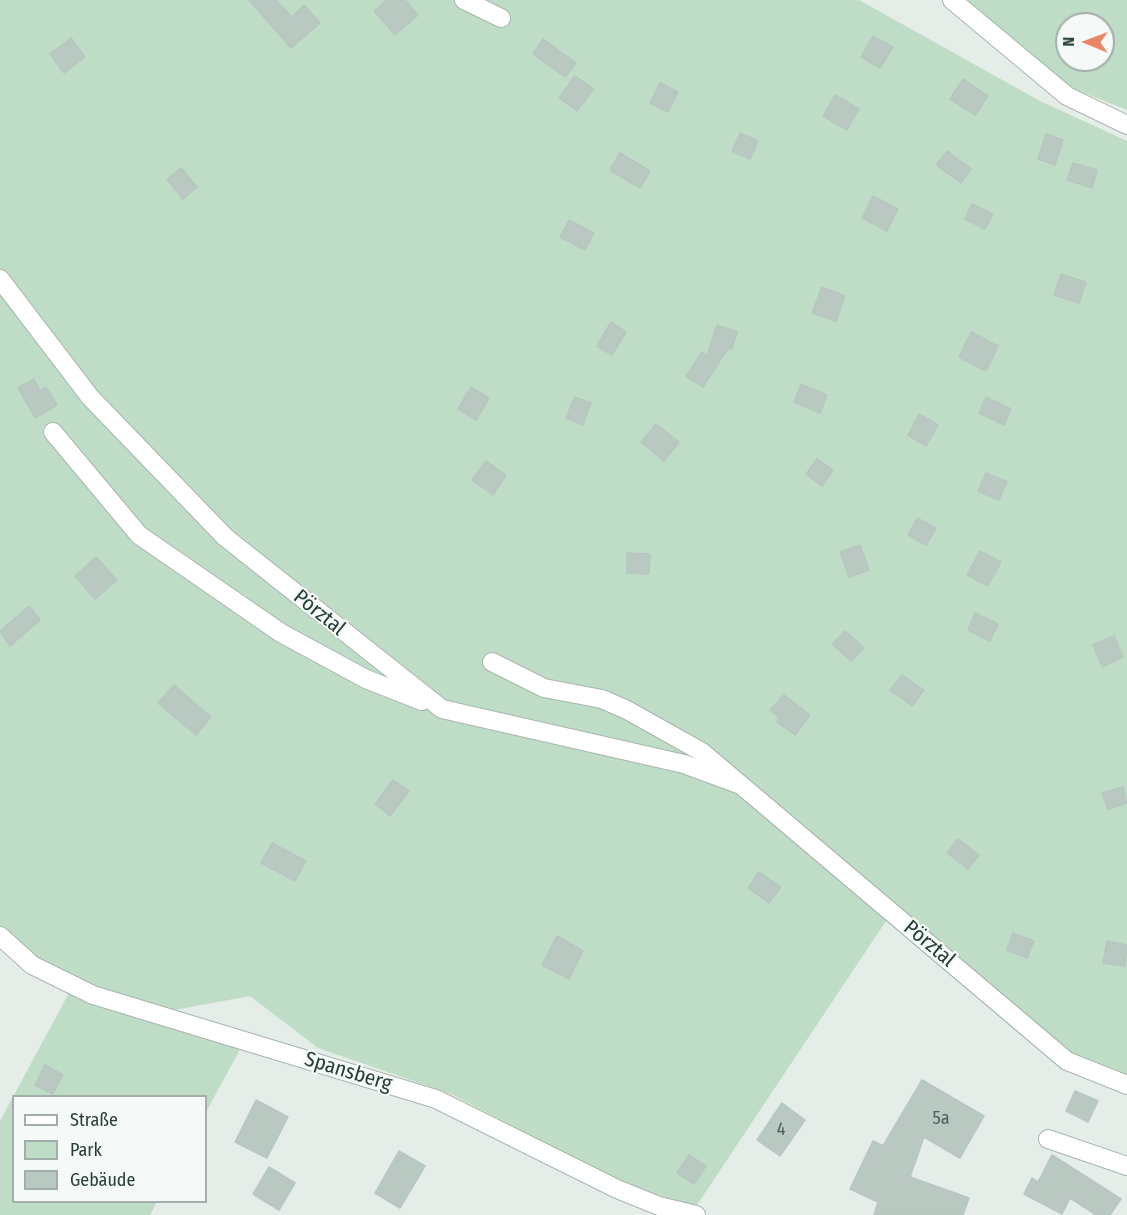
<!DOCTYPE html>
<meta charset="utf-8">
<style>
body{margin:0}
#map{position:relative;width:1127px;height:1215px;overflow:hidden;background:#e5ede9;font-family:"Fira Sans Condensed",sans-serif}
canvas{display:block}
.legend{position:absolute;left:12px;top:1095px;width:195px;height:108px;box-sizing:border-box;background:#f5f9f7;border:2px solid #a2aeaa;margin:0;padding:8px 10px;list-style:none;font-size:18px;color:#253e37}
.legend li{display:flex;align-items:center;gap:12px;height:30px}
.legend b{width:30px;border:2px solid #a2aeaa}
.north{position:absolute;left:1055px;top:12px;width:60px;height:60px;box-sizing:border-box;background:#f5f9f7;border:2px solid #a2aeaa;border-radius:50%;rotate:271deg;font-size:16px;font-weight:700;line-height:24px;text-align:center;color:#253e37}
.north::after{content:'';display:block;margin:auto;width:21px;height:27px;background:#e98567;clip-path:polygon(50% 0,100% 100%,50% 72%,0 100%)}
</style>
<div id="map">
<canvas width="1127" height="1215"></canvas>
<ul class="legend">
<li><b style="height:8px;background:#fff"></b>Straße</li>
<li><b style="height:16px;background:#bfdcc7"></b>Park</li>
<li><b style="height:16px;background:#bac8c2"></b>Gebäude</li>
</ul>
<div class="north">N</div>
</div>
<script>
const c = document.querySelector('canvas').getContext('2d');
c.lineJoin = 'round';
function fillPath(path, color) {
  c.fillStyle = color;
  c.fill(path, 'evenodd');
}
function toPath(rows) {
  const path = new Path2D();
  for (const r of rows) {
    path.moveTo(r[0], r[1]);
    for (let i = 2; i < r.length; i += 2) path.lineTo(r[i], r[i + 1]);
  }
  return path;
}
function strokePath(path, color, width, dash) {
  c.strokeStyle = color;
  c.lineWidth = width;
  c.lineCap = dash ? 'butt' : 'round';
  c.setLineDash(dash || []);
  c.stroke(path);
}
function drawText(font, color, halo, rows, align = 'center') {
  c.font = font + ' "Fira Sans Condensed",sans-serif';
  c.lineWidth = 4.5;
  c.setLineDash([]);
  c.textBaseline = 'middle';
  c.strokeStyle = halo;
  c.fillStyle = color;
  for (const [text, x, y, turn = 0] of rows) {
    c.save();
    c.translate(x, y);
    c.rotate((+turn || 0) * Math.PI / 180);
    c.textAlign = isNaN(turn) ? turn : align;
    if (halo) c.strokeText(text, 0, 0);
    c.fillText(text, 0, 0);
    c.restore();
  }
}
const green = toPath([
 [0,0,859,0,1040,101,1127,141,1127,1076,1076,1058,894,909,695,1208,621,1182,451,1094,318,1048,250,996,169,1011,94,990,38,961,0,927],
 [958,0,1127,0,1127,110,1065,85],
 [1067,24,1103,24,1103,60,1067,60],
 [70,991,242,1046,206,1112,206,1096,14,1096,14,1202,157,1202,150,1215,0,1215,0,1121]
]);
const building = toPath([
 [249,0,276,0,292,17,304,5,320,23,291,48,249,0],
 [387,0,405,0,418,15,395,35,374,11,387,0],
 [873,36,893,47,880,68,861,57,873,36],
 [71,38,85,57,64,73,50,54,71,38],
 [543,39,576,63,565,77,533,54,543,39],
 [575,76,594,89,577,111,559,98,575,76],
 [963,79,988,96,975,115,950,99,963,79],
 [660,83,678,92,668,112,650,103,660,83],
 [835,95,859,109,847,130,823,116,835,95],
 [740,133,758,141,750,159,732,151,740,133],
 [1046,134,1063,140,1055,165,1038,159,1046,134],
 [947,151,971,169,961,183,936,165,947,151],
 [620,153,650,171,640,188,610,170,620,153],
 [1073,163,1097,170,1092,188,1067,180,1073,163],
 [181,168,197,187,183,199,167,179,181,168],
 [873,196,898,209,887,231,862,218,873,196],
 [972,204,993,214,985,229,965,219,972,204],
 [569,220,594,233,585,250,560,237,569,220],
 [1061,274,1086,282,1079,303,1054,295,1061,274],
 [822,287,845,296,836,321,812,313,822,287],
 [611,322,626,332,612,355,597,346,611,322],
 [717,325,737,332,732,349,728,348,703,387,686,376,702,352,707,356,717,325],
 [971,332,998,346,986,371,959,357,971,332],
 [34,379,40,391,46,387,57,405,35,418,18,388,34,379],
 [801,384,827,395,820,413,794,402,801,384],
 [471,387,489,398,476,420,458,409,471,387],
 [575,397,591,403,583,425,566,418,575,397],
 [986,397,1011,409,1004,425,979,413,986,397],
 [919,414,938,425,926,446,908,435,919,414],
 [656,424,679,442,664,461,641,442,656,424],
 [817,459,833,470,822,486,806,474,817,459],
 [486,461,506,475,493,495,472,480,486,461],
 [986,473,1007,482,999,500,978,491,986,473],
 [917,518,936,528,926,545,908,535,917,518],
 [860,545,869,570,849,577,840,552,860,545],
 [980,551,1001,562,988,586,967,575,980,551],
 [627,553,650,554,649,574,627,573,627,553],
 [96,557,117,580,95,599,75,576,96,557],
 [29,606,40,620,10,646,0,631,29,606],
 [975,613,998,624,990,641,968,630,975,613],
 [845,631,864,648,851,661,832,644,845,631],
 [1114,636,1123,657,1102,667,1093,645,1114,636],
 [902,675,924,690,912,706,890,690,902,675],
 [174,685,211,717,196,735,158,703,174,685],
 [784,695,810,715,795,735,777,722,780,718,770,710,784,695],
 [393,780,409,791,390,816,375,804,393,780],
 [1123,787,1127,803,1108,809,1102,793,1123,787],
 [958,839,979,855,968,869,947,853,958,839],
 [272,843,306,861,295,881,261,863,272,843],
 [759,872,781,887,769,903,748,888,759,872],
 [1013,933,1034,941,1027,958,1007,950,1013,933],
 [557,936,583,951,569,979,542,965,557,936],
 [1107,941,1127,945,1125,966,1103,963,1107,941],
 [45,1065,63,1075,53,1094,35,1085,45,1065],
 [922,1080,984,1116,960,1158,924,1137,910,1177,969,1198,963,1215,874,1215,878,1202,850,1189,873,1141,883,1146,922,1080],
 [1075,1091,1098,1101,1088,1122,1066,1111,1075,1091],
 [256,1100,288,1117,267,1158,235,1142,256,1100],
 [782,1103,805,1120,780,1156,757,1140,782,1103],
 [399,1151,425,1166,400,1208,375,1193,399,1151],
 [689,1155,706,1166,694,1184,677,1173,689,1155],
 [1052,1155,1121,1199,1110,1215,1096,1215,1070,1198,1062,1214,1024,1194,1032,1178,1038,1182,1052,1155],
 [269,1167,295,1183,279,1210,253,1194,269,1167]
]);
const minor = toPath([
 [464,0,501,18],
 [952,0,1067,96,1127,125],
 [0,279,90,397,225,537,442,709,684,764,741,785],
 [53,432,139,535,281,633,366,679,422,701],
 [492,662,544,688,602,699,627,710,702,752,1067,1061,1127,1085],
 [0,936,32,965,93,995,436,1099,617,1189,659,1206,696,1215],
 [1048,1139,1127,1166]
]);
const numberNames = [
 ["5a",941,1119],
 ["4",781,1130]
];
const streetNames = [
 ["Pörztal",319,613,39],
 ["Pörztal",929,944,40],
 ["Spansberg",348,1072,17]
];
fillPath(green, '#bfdcc7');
fillPath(building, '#bac8c2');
strokePath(building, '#b7c6c0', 1.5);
strokePath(minor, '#a8b5b0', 20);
strokePath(minor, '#fff', 18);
drawText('18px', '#4a605a', null, numberNames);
drawText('21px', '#253e37', '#f5f9f7', streetNames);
</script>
